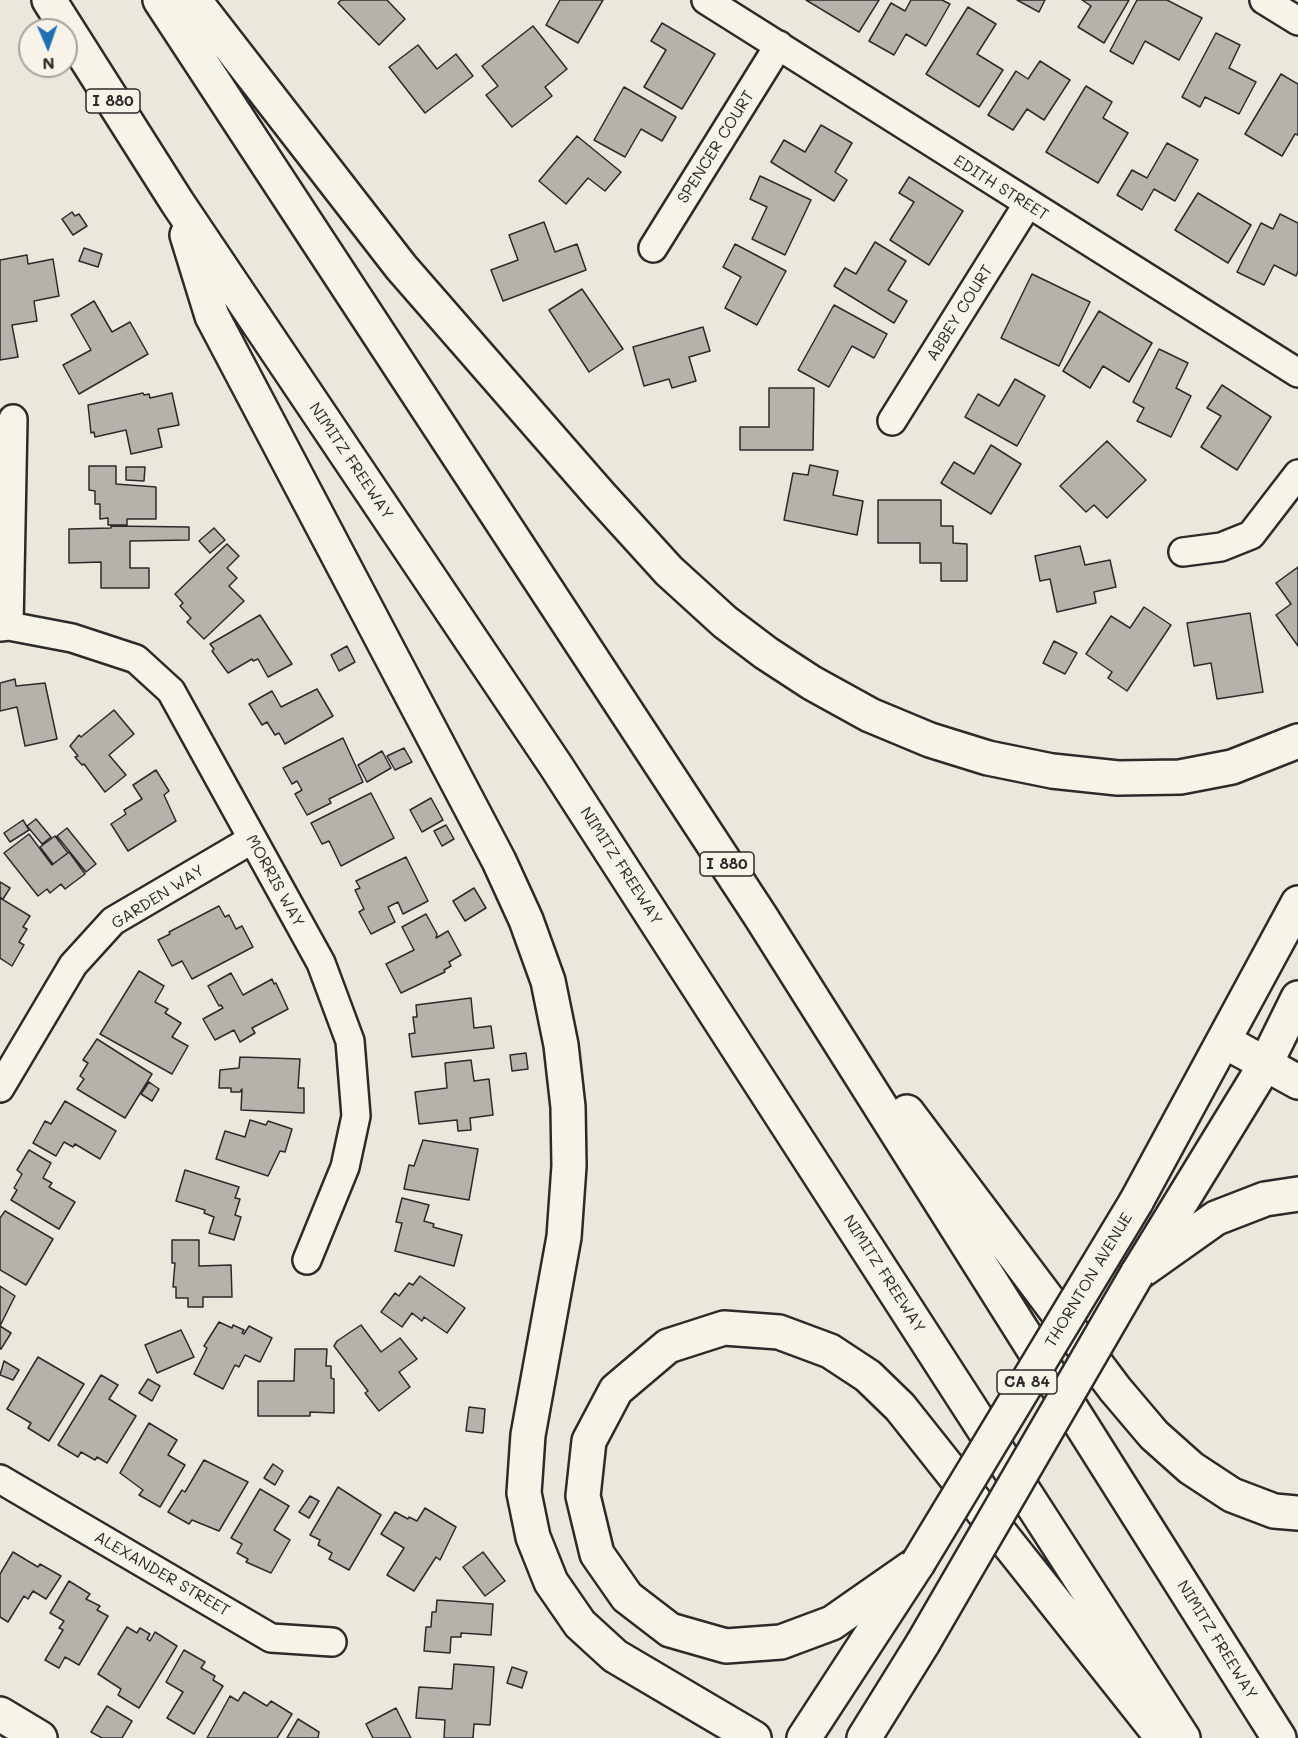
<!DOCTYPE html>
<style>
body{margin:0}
#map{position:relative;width:1298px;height:1738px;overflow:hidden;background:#ebe7dd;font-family:Mali,sans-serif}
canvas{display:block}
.north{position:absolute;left:18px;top:18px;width:60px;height:60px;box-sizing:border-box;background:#f7f3e8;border:2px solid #a5a39c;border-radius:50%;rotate:178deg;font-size:16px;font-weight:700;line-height:24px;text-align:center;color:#2b2b2b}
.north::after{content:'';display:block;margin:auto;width:21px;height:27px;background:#1f6fb2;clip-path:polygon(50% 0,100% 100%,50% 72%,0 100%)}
</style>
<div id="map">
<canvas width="1298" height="1738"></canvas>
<div class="north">N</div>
</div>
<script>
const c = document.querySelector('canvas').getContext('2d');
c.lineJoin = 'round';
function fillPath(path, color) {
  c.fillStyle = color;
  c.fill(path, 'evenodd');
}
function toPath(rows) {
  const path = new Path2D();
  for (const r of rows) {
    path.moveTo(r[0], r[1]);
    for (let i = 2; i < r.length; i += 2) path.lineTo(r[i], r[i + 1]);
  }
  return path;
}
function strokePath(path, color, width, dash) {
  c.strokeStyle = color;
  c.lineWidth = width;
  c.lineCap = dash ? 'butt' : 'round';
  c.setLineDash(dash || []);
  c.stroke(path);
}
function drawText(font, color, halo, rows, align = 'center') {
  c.font = font + ' Mali,sans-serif';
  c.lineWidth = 4.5;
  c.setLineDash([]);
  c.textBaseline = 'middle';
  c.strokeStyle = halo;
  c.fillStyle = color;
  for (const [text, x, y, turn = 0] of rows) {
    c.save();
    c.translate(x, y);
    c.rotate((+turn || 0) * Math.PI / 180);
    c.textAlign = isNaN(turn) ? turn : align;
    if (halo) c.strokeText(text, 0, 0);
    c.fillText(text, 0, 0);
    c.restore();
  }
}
const building = toPath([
 [341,0,387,0,405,19,379,45,338,3,341,0],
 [560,0,603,0,578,43,546,25,560,0],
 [806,0,879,0,859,32,806,0],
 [911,0,942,0,950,4,926,46,906,34,894,55,869,41,891,3,905,11,911,0],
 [1017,0,1045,0,1039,12,1017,0],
 [1082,0,1129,0,1104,43,1078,27,1091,6,1082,0],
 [1137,0,1167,0,1202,18,1179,60,1145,41,1133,64,1110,51,1137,0],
 [968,7,996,24,977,54,1003,70,979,107,926,74,968,7],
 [662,23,715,54,682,109,644,87,666,50,651,41,662,23],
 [533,26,567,69,545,87,552,96,512,127,486,95,498,86,482,66,533,26],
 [1216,33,1240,45,1229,68,1256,82,1239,114,1205,97,1200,107,1182,97,1216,33],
 [418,45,437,69,456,54,473,76,425,113,389,67,418,45],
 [1040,61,1070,80,1044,120,1027,109,1013,130,988,115,1016,71,1028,79,1040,61],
 [1281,74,1298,84,1298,135,1295,134,1282,156,1245,134,1281,74],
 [1086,86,1112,102,1103,118,1128,133,1098,183,1046,152,1086,86],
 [624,87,676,117,662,141,641,129,625,157,594,140,624,87],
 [821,125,852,143,835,172,847,180,834,201,771,162,784,140,805,152,821,125],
 [577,136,621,172,605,191,588,178,566,204,539,181,577,136],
 [1167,143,1198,160,1175,201,1154,189,1142,210,1117,195,1132,170,1147,178,1167,143],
 [760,176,811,200,785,255,752,239,767,207,750,199,760,176],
 [909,177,963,211,929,265,890,240,914,202,899,193,909,177],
 [1198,193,1251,225,1228,263,1175,230,1198,193],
 [72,212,75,216,79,214,87,226,73,235,62,219,72,212],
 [1280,214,1298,223,1298,271,1296,276,1274,265,1264,285,1237,272,1261,223,1273,229,1280,214],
 [544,222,555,252,577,244,586,270,503,301,491,270,518,260,509,235,544,222],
 [875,242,906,261,888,290,907,301,894,323,834,286,845,268,856,274,875,242],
 [735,244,786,271,757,325,725,308,741,277,723,267,735,244],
 [84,248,102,254,98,267,79,261,84,248],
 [27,255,28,264,53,259,59,296,34,301,37,321,12,325,18,357,0,360,0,260,27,255],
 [1032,274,1090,302,1059,366,1001,338,1032,274],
 [582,289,623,349,589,372,549,310,582,289],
 [94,301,112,332,130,322,148,354,79,394,63,365,91,350,71,315,94,301],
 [834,305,887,334,874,358,852,346,829,387,798,370,834,305],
 [1099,311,1152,343,1129,382,1103,366,1090,388,1063,371,1099,311],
 [703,327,710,351,689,357,696,381,672,388,669,379,644,386,633,347,703,327],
 [1159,349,1188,363,1176,388,1191,396,1171,437,1137,421,1144,408,1133,402,1159,349],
 [1015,379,1045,396,1017,446,965,417,978,394,999,406,1015,379],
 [1222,385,1271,417,1237,470,1201,447,1221,416,1207,408,1222,385],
 [769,388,814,388,813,450,740,450,740,427,769,427,769,388],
 [143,393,144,395,149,394,150,398,172,393,179,425,158,429,162,447,131,454,126,430,95,437,94,432,91,433,88,405,143,393],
 [1107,441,1146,480,1107,518,1094,505,1086,512,1060,486,1107,441],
 [991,445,1021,464,991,514,941,483,954,462,974,474,991,445],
 [810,465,838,471,833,495,863,501,857,535,784,520,793,473,808,475,810,465],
 [89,466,116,466,116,484,156,487,156,519,127,519,127,525,108,525,108,518,100,519,100,504,95,504,95,491,89,490,89,466],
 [126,467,145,467,144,481,126,480,126,467],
 [878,500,941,500,941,526,953,526,953,543,967,544,967,581,941,581,941,563,920,563,920,543,878,543,878,500],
 [111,526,189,527,189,540,130,541,130,568,149,568,149,588,101,588,101,562,69,563,69,529,111,528,111,526],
 [214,528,225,540,210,553,199,541,214,528],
 [227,544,239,556,227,568,237,578,229,586,244,601,204,639,187,622,191,618,180,606,183,603,175,594,227,544],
 [1080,546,1085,565,1110,560,1116,587,1094,592,1096,603,1057,612,1050,579,1040,581,1035,556,1080,546],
 [1298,567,1298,646,1276,615,1291,604,1276,583,1298,567],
 [1144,607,1171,625,1127,691,1108,678,1112,672,1086,654,1111,616,1130,628,1144,607],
 [1250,613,1263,692,1217,699,1211,663,1194,666,1187,623,1250,613],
 [260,615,292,664,268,677,258,659,253,661,252,659,228,673,212,651,214,649,210,644,260,615],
 [1054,641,1077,653,1065,674,1043,663,1054,641],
 [347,646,355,662,339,671,331,655,347,646],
 [15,679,16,686,45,683,57,739,25,746,17,707,0,711,0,683,15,679],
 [317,689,333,716,285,744,279,733,275,735,267,722,262,725,249,704,272,691,281,707,317,689],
 [114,710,134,734,109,755,126,775,105,792,84,764,82,765,75,757,78,756,70,746,79,735,81,737,114,710],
 [343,738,363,782,329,799,331,803,307,815,295,794,302,790,297,781,292,784,283,768,343,738],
 [404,748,412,762,395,770,387,756,404,748],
 [382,751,391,768,367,782,358,765,382,751],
 [156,770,169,791,164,795,176,821,128,851,111,824,126,814,124,810,142,799,133,785,156,770],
 [371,793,394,838,341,866,329,841,322,844,311,823,371,793],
 [431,798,443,820,422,832,410,810,431,798],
 [36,819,51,837,42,844,27,826,36,819],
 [23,820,29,830,10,842,4,833,23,820],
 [446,825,454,839,442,846,434,831,446,825],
 [67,828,96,864,86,872,57,836,67,828],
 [29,834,52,865,69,852,85,874,65,889,61,884,50,893,47,889,38,896,4,853,29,834],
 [55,836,68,853,53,864,40,847,55,836],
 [406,857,428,901,403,914,398,902,388,907,395,922,371,934,359,912,364,909,355,890,360,888,356,881,406,857],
 [0,882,10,888,3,899,0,897,0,882],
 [474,888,486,908,465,921,453,901,474,888],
 [0,898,30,916,23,927,27,929,19,942,24,945,12,966,0,958,0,898],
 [219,906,225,917,229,915,236,929,242,926,253,947,192,979,182,961,172,966,158,940,170,934,169,932,219,906],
 [426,914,437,934,436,938,448,931,461,955,449,962,451,966,444,970,445,972,401,993,386,964,414,950,402,927,426,914],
 [139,971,164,986,155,1002,168,1009,165,1013,181,1023,172,1037,188,1046,172,1074,100,1034,139,971],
 [231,973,243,995,272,979,274,984,276,983,288,1009,252,1028,255,1033,240,1042,234,1030,215,1040,203,1019,223,1008,221,1005,219,1006,208,986,231,973],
 [471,998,474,1028,491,1026,494,1048,412,1057,409,1034,415,1033,413,1017,417,1017,416,1005,471,998],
 [97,1039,152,1074,125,1118,77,1089,84,1079,80,1076,88,1063,83,1060,97,1039],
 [526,1053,528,1069,512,1071,510,1055,526,1053],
 [240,1057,300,1059,298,1088,304,1088,304,1113,241,1110,242,1089,240,1092,231,1092,231,1088,219,1088,220,1070,239,1068,240,1057],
 [471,1060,474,1081,489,1079,493,1115,470,1118,471,1130,458,1131,457,1120,419,1124,415,1092,447,1088,445,1063,471,1060],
 [149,1082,159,1089,152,1101,141,1094,149,1082],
 [65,1101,116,1131,100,1159,75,1144,73,1147,64,1142,56,1156,33,1143,45,1121,51,1124,65,1101],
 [250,1120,266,1125,268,1121,292,1129,285,1152,280,1151,268,1176,216,1159,225,1131,245,1137,250,1120],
 [423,1140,478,1149,469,1200,404,1189,409,1165,414,1166,423,1140],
 [29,1150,51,1163,43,1178,52,1183,49,1187,75,1202,59,1229,11,1200,17,1190,14,1188,22,1174,17,1170,29,1150],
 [185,1170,239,1187,235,1198,240,1199,235,1215,241,1217,234,1240,209,1233,214,1217,204,1213,205,1210,176,1201,185,1170],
 [402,1198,429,1205,424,1221,434,1224,433,1227,462,1235,454,1266,395,1251,402,1223,396,1222,402,1198],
 [5,1211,53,1239,26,1285,0,1270,0,1218,5,1211],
 [172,1240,199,1240,199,1266,231,1265,232,1297,203,1297,203,1307,188,1307,188,1298,176,1298,176,1287,173,1287,175,1263,172,1263,172,1240],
 [420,1276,465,1308,447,1333,424,1317,422,1321,412,1313,402,1327,381,1312,395,1293,399,1296,409,1283,413,1285,420,1276],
 [0,1286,15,1296,0,1326,0,1286],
 [219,1322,232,1328,233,1325,244,1330,242,1333,244,1334,249,1326,272,1338,260,1362,245,1355,239,1367,235,1365,223,1389,194,1374,207,1348,204,1346,219,1322],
 [361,1325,381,1352,400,1338,417,1359,399,1372,410,1387,379,1411,365,1393,368,1391,334,1346,337,1341,361,1325],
 [0,1326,11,1333,1,1349,0,1349,0,1326],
 [181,1330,194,1357,157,1373,145,1345,181,1330],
 [295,1349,327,1349,326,1366,331,1366,331,1378,334,1379,334,1413,310,1412,310,1416,258,1416,258,1381,294,1381,295,1349],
 [38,1357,84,1384,49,1441,28,1428,31,1423,7,1409,38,1357],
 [4,1361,19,1370,13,1380,0,1375,4,1361],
 [101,1375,118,1385,109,1399,136,1416,107,1463,97,1457,95,1460,81,1452,78,1457,58,1445,101,1375],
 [148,1379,160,1386,152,1401,139,1393,148,1379],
 [469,1407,485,1409,483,1433,466,1431,469,1407],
 [149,1423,177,1440,168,1455,185,1465,160,1507,139,1495,143,1490,120,1473,149,1423],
 [204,1460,248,1482,219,1531,192,1520,189,1524,168,1512,182,1490,185,1492,204,1460],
 [273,1464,283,1471,275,1485,264,1478,273,1464],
 [338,1487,381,1515,349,1570,329,1559,332,1553,318,1545,320,1540,310,1535,338,1487],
 [260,1489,289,1506,274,1530,290,1540,271,1573,246,1562,248,1559,237,1553,242,1544,231,1538,260,1489],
 [310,1496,319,1501,309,1518,299,1512,310,1496],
 [425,1508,456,1527,440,1560,436,1557,414,1591,387,1575,404,1548,381,1534,395,1512,408,1519,409,1517,417,1521,425,1508],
 [13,1552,38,1567,40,1564,61,1576,46,1599,33,1591,28,1599,24,1596,8,1622,0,1617,0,1574,13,1552],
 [483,1552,505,1581,485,1596,463,1567,483,1552],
 [69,1581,90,1594,86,1599,100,1606,97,1610,108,1616,79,1665,65,1657,59,1668,45,1660,63,1630,59,1628,64,1621,50,1613,69,1581],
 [437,1600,493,1604,491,1635,461,1633,461,1637,451,1637,450,1653,424,1651,426,1627,431,1627,432,1612,436,1612,437,1600],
 [127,1627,137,1633,140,1628,150,1634,147,1639,150,1641,155,1632,177,1646,139,1708,118,1695,121,1689,98,1674,127,1627],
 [184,1650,205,1662,201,1668,215,1676,213,1680,223,1686,194,1734,167,1718,183,1692,166,1682,184,1650],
 [454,1664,494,1667,490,1725,474,1724,473,1738,444,1738,445,1720,416,1718,419,1687,452,1689,454,1664],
 [512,1667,527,1672,522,1688,507,1683,512,1667],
 [244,1692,267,1706,271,1701,292,1714,277,1738,207,1738,230,1696,238,1701,244,1692],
 [107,1706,132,1721,122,1738,102,1738,91,1732,107,1706],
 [396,1708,411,1738,373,1738,366,1724,396,1708],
 [298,1719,319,1732,318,1738,287,1738,298,1719]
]);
const street = toPath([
 [706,0,1298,373],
 [1264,0,1298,21],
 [653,248,779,45],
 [892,421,1027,205],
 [1183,552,1221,547,1251,535,1298,474],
 [9,626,13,419],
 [0,627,9,626,72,638,136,659,171,691,321,963,350,1041,356,1116,345,1167,307,1260],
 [0,1088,73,965,113,921,251,840],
 [0,1479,271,1638,332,1642]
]);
const secondary = toPath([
 [0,1714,40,1738]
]);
const primary = toPath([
 [1136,1202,1298,903],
 [1137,1274,1265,1065,1298,998],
 [804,1738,918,1563],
 [864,1738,923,1643]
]);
const highway = toPath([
 [49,0,177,202,556,766,1183,1738],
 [160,0,761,917,1279,1738],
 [194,0,401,267,599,494,669,571,725,622,766,653,812,683,870,715,930,740,988,758,1052,771,1118,778,1180,777,1232,767,1298,741],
 [187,235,212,316,499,861,526,920,548,981,561,1045,568,1107,569,1166,564,1237,528,1435,524,1493,533,1537,551,1582,580,1624,615,1656,754,1738],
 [1224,1041,1298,1082],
 [907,1112,1115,1389,1154,1435,1191,1468,1232,1495,1274,1511,1298,1513],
 [1137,1274,1216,1218,1265,1199,1298,1194],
 [918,1563,832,1623,781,1642,726,1646,670,1630,627,1597,597,1554,583,1496,589,1441,616,1390,668,1346,724,1328,779,1332,830,1351,868,1376,900,1407,1154,1727]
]);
const primaryBridge = toPath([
 [918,1563,1136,1202],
 [923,1643,1137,1274]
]);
const shields = [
 [113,101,54],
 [727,864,54],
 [1027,1382,60]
];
const shieldNames = [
 ["I 880",113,101],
 ["I 880",727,864],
 ["CA 84",1027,1382]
];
const streetNames = [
 ["SPENCER COURT",716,147,-58],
 ["EDITH STREET",1001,188,32],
 ["ABBEY COURT",960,313,-58],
 ["NIMITZ FREEWAY",351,461,56],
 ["NIMITZ FREEWAY",621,866,57],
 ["MORRIS WAY",275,881,61],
 ["GARDEN WAY",158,897,-32],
 ["NIMITZ FREEWAY",884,1274,57],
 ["THORNTON AVENUE",1089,1280,-59],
 ["ALEXANDER STREET",162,1574,30],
 ["NIMITZ FREEWAY",1217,1640,58]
];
fillPath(building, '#b5b2ab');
strokePath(building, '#2b2b2b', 1.5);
strokePath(street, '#2b2b2b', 32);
strokePath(secondary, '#2b2b2b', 38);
strokePath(primary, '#2b2b2b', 38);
strokePath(highway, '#2b2b2b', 38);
strokePath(street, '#f7f3e8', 27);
strokePath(secondary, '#f7f3e8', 33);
strokePath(primary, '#f7f3e8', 33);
strokePath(highway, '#f7f3e8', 33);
strokePath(primaryBridge, '#2b2b2b', 38, []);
strokePath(primaryBridge, '#f7f3e8', 33);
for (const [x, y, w] of shields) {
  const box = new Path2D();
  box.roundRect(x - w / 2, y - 12, w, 24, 4.5);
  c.fillStyle = '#f7f3e8';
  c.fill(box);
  strokePath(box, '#2b2b2b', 1.5);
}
drawText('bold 15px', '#2b2b2b', null, shieldNames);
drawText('16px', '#2b2b2b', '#f7f3e8', streetNames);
</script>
